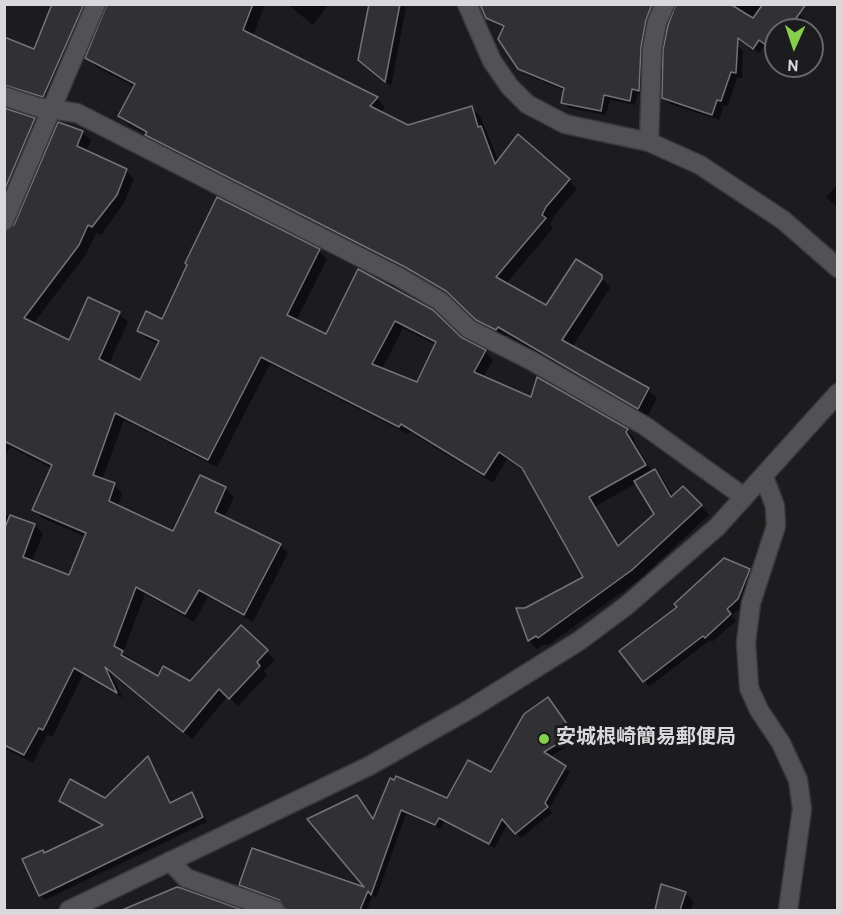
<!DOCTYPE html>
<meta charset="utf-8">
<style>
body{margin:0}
#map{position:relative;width:842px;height:915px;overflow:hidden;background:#1c1c1f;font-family:Overpass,sans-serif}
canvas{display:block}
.frame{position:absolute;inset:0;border:6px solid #d9d9db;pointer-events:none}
.north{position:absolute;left:764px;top:18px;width:60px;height:60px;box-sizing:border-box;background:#1c1c1f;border:2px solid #68686a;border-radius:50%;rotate:183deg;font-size:16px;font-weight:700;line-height:24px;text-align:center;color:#d9d9db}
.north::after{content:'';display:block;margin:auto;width:21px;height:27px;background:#85cf4c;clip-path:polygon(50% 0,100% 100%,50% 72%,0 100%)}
</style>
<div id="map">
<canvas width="842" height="915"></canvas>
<div class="frame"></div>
<div class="north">N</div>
</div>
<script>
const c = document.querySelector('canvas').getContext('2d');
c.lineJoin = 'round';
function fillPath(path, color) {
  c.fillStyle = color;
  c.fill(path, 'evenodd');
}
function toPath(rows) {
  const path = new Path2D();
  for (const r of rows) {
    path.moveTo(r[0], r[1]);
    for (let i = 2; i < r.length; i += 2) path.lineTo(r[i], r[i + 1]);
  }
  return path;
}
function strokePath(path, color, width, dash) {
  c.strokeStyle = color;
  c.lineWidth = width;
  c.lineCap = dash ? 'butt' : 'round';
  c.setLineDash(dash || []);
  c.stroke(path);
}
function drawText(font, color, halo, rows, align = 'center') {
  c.font = font + ' Overpass,"Noto Sans JP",sans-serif';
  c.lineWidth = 6;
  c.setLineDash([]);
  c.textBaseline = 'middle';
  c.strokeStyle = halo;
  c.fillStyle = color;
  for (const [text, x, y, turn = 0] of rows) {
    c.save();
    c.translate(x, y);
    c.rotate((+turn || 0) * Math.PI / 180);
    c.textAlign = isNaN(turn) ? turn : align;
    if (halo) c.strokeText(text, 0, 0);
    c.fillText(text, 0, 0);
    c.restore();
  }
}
const shadow = toPath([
 [54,4,99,4,52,104,4,98,4,39,35,51],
 [108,4,265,4,253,36,377,98,385,107,380,113,407,127,471,107,480,116,499,162,569,180,577,189,554,216,550,224,553,228,506,284,547,307,601,276,610,288,572,347,648,390,657,398,647,417,507,335,505,338,486,328,456,300,415,276,156,144,147,135,129,125,120,116,135,87,96,67,87,58],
 [287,4,329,4,313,25],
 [371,4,402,4,406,8,391,86,365,66],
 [713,4,787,4,805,19,797,30,776,30,776,52,765,44,759,53,742,41],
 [649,11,655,16,644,95,638,93,635,105,610,100,606,115,569,108,563,102,565,91,525,74,519,68,504,29,491,20],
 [737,45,743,51,742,78,737,78,728,106,724,105,719,120,670,104,663,98],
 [4,110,35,119,43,128,4,220],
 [82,132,91,140,86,152,126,170,134,179,124,203,101,235,96,233,87,253,33,324,70,342,89,299,119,314,128,322,108,366,141,382,160,345,147,339,139,330,319,251,327,259,296,321,326,336,359,271,461,339,485,351,493,360,483,378,532,399,627,430,635,439,634,441,652,472,654,470,663,479,674,497,683,488,709,515,640,579,547,646,545,644,537,649,529,641,519,613,585,578,526,472,507,459,493,483,410,432,408,434,270,364,217,467,124,420,102,480,114,484,122,493,118,507,174,533,200,477,226,489,234,497,224,518,280,545,288,553,253,622,208,597,194,622,145,594,123,653,159,678,190,683,241,627,275,660,264,671,267,675,238,706,228,696,192,739,110,671,123,698,83,675,52,737,47,735,33,763,4,748,4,514,34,525,43,533,32,562,70,577,86,537,42,518,34,510,52,468,10,447,4,459,4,266],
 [403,328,436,345,418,384,382,369],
 [637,483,656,514,620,546,596,506],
 [838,184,838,208,826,197],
 [749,570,755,576,744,605,732,616,736,621,712,642,710,640,649,687,644,681,679,607],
 [548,699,578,740,549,757,570,772,549,809,552,813,521,838,508,823,495,848,444,822,441,829,406,814,376,898,373,895,367,910,303,910,246,890,241,885,369,890,357,796,374,820,391,780,448,800,492,774],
 [148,758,172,804,192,794,207,822,45,900,40,895,45,854,104,826,60,801,105,800],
 [663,886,685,893,694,902,691,910,658,910],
 [177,888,239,910,141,910,139,905]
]);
const building = toPath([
 [52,4,84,4,43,97,4,85,4,37,34,49,52,4],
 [107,4,253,4,243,30,378,97,370,106,408,125,472,106,478,127,481,126,495,164,518,134,570,179,546,207,542,215,546,218,496,277,546,305,576,259,602,275,602,279,562,340,649,388,638,409,498,327,496,330,476,320,446,291,405,267,145,135,147,132,118,116,135,84,85,58,107,4],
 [369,4,400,4,385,82,358,60,369,4],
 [480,4,652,4,646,20,641,47,639,91,632,89,630,101,604,95,601,111,561,103,564,88,518,69,498,39,504,26,486,18,480,4],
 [676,4,730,4,753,18,763,4,806,4,788,30,776,30,776,53,759,40,753,49,738,38,736,73,731,72,721,101,717,100,712,115,662,98,663,50,668,25,676,4],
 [4,108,35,118,4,191,4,108],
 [58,122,83,131,77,146,127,169,117,195,92,227,88,225,79,245,24,318,69,340,88,297,120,312,99,359,140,380,159,341,137,331,146,311,162,319,187,265,185,263,217,197,320,249,287,315,326,334,358,269,433,310,461,337,486,350,474,372,531,397,537,377,628,429,626,432,646,465,589,497,618,546,654,514,634,481,655,469,671,497,683,486,702,505,632,570,538,638,536,636,528,641,516,608,525,608,583,577,522,468,499,452,484,475,401,424,399,427,261,357,208,460,115,413,93,475,115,483,109,501,173,531,200,475,226,487,215,512,281,544,244,615,199,590,185,614,136,587,114,646,123,651,121,655,158,676,163,666,190,681,241,625,268,650,257,662,260,666,229,699,219,689,183,732,105,667,117,693,74,668,43,730,39,728,24,755,4,745,4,530,10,515,35,524,23,557,69,575,86,533,32,510,52,465,4,441,4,232,14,225,58,122],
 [395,321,436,342,417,382,372,364,395,321],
 [724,558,750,569,738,599,727,609,731,614,705,638,703,636,643,682,619,651,677,607,674,604,724,558],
 [548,697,574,734,544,752,566,766,545,803,548,807,515,834,502,819,489,844,439,818,435,825,401,810,371,895,368,891,360,910,286,910,279,900,239,885,252,848,364,887,307,819,357,795,373,819,390,778,394,780,396,776,447,798,468,760,491,772,524,714,548,697],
 [148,756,170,803,192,792,203,817,39,896,22,859,43,850,44,853,103,825,59,801,70,779,105,798,148,756],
 [661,884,686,892,680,910,655,910,661,884],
 [177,887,181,888,243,910,122,910,177,887]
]);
const minor = toPath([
 [467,4,492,61,510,87,527,104,565,124,649,142,700,165,783,220,838,268],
 [4,96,37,107,77,113,399,277,440,301,469,329,532,361,645,426,744,497],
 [649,142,652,49,657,22,665,4],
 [4,221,96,4],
 [764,477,775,506,776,526,751,603,746,642,749,688,759,710,781,743,798,780,802,809,788,910],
 [170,861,186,878,275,910]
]);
const tertiary = toPath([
 [69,910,369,766,470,709,579,641,626,606,717,527,838,393]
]);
const markers = [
 [544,739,6,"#85cf4c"]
];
const poiNames = [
 ["安城根崎簡易郵便局",556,739]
];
fillPath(shadow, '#0007');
fillPath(building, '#313134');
strokePath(building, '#747478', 1.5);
strokePath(minor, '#39393b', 21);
strokePath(tertiary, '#39393b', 21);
strokePath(minor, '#525255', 18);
strokePath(tertiary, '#525255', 18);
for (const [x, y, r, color] of markers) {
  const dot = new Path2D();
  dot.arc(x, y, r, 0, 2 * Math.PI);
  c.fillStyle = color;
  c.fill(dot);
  strokePath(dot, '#1c1c1f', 2);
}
drawText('bold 20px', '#d9d9db', '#1c1c1f', poiNames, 'left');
</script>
